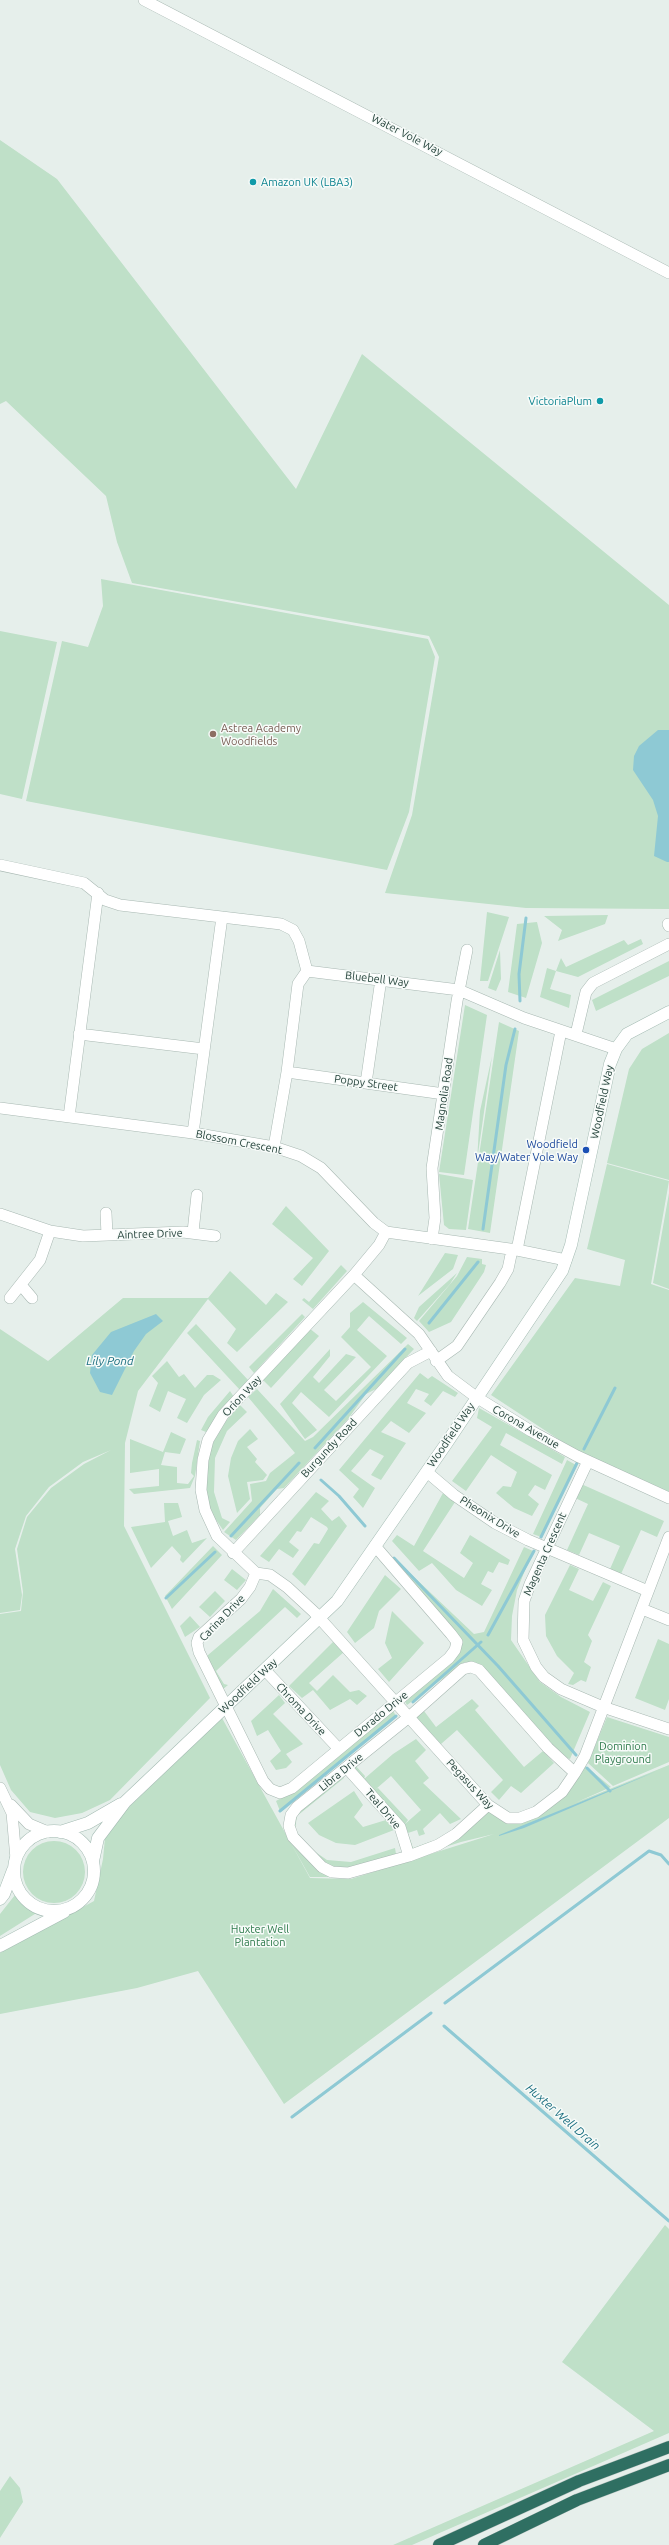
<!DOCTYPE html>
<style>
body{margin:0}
canvas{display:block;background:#e6efeb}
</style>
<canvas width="669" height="2545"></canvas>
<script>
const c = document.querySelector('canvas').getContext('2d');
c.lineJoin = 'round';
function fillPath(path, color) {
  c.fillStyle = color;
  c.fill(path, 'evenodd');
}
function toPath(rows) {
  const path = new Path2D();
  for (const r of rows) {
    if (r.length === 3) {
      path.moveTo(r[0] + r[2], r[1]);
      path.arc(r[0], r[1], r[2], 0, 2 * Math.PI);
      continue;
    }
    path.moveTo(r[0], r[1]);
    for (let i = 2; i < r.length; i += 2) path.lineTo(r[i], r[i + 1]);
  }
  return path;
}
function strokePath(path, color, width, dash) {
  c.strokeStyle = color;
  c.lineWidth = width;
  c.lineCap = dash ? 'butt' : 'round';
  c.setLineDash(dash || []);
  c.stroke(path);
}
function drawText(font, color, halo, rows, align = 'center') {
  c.font = font + ' Ubuntu,sans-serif';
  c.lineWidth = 3;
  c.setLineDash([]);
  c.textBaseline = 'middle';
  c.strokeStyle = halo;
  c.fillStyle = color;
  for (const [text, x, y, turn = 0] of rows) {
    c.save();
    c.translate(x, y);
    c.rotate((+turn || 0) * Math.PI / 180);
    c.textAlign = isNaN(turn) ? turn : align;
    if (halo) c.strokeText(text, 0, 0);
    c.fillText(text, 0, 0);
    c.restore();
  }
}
const green = toPath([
 [0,140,57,179,296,489,362,354,669,605,669,909,526,908,385,893,412,815,439,657,429,636,132,583,117,542,106,496,6,401,0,404],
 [101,579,428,639,435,657,409,812,387,870,26,801,62,641,88,647,103,606],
 [0,631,57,642,22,799,0,794],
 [487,912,509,917,488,981,480,981],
 [608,915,605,924,558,941,562,930,544,916],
 [537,922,542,943,526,998,508,992,517,924],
 [641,939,643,944,578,977,556,971,550,989,571,995,569,1008,540,997,547,968,556,971,561,958,566,967,624,940,628,945],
 [500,950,501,979,496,991,488,988],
 [669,961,669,976,596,1011,592,1000],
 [465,1005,487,1015,464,1175,439,1172],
 [499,1022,519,1031,490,1233,468,1229],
 [669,1033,669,1180,607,1163,629,1069,642,1049],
 [492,1056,477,1161,480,1111],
 [607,1164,669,1181,651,1284,669,1290,669,1492,578,1452,491,1395,575,1278,620,1286,625,1260,587,1249],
 [439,1174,473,1180,466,1230,449,1229,444,1225],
 [669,1193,669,1289,653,1283],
 [286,1206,329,1251,302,1286,293,1279,313,1258,272,1224],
 [445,1253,458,1255,453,1269,418,1296],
 [467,1257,482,1259,482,1264,486,1265,484,1272,451,1322,429,1332,419,1321,457,1276],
 [341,1265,347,1271,313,1309,302,1300,304,1298,309,1302],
 [230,1271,266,1305,276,1293,288,1302,237,1352,227,1343,236,1329,208,1299,138,1391,125,1443,124,1526,210,1698,110,1800,82,1813,55,1818,30,1812,11,1790,0,1765,0,1614,21,1611,23,1592,17,1549,27,1517,51,1488,84,1464,111,1450,83,1462,49,1487,26,1516,15,1549,22,1595,20,1610,0,1613,0,1329,48,1361,123,1298,208,1298],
 [457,1273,450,1284,417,1321,414,1318,419,1307],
 [363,1302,407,1338,401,1344,369,1316,357,1330,387,1356,329,1417,301,1392,292,1403,317,1430,305,1439,280,1404,330,1349,330,1356,313,1377,319,1383,346,1354,356,1357,324,1390,336,1401,371,1367,341,1337,350,1327,350,1313],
 [302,1314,305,1317,254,1373,249,1367],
 [196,1324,249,1381,240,1390,187,1333],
 [309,1328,319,1336,271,1388,263,1380],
 [408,1344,414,1349,376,1389,366,1394,348,1419,284,1488,277,1489,260,1508,260,1515,236,1540,224,1532,252,1501,250,1484,266,1481,270,1473,295,1453,248,1397,257,1389,305,1441,313,1437],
 [167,1361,179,1377,184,1374,195,1388,207,1375,213,1375,221,1380,204,1395,187,1423,177,1418,186,1399,168,1391,160,1412,149,1406,158,1383,152,1376],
 [420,1373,428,1379,432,1376,458,1393,455,1397,443,1391,431,1406,424,1401,429,1394,416,1389,407,1403,426,1413,409,1433,391,1421,381,1432,406,1443,381,1480,371,1475,384,1456,370,1449,351,1471,375,1488,363,1508,353,1497,359,1489,339,1470],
 [230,1391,234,1397,224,1407,206,1432,201,1430,208,1417],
 [240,1405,247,1412,227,1431,215,1458,214,1492,222,1518,230,1522,223,1530,212,1514,206,1498,208,1457,214,1441,226,1421],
 [479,1408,565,1457,562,1464,506,1433,500,1445,552,1475,545,1490,535,1485,528,1495,539,1504,532,1516,514,1508,496,1493,503,1486,511,1487,517,1472,491,1455,466,1491,452,1481,492,1427,477,1418],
 [250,1429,258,1439,247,1447,257,1459,255,1462,267,1475,263,1480,247,1482,250,1499,237,1513,228,1476,231,1458,238,1441],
 [171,1432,186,1439,180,1454,165,1452,161,1465,177,1467,177,1483,188,1484,194,1476,191,1473,192,1463,197,1440,200,1441,195,1476,190,1488,134,1494,129,1489,159,1486,159,1469,130,1473,130,1439,163,1452],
 [567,1460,576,1465,541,1537,533,1534],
 [579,1483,664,1521,657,1537,641,1530,621,1574,610,1569,620,1546,589,1533,579,1555,567,1550,588,1504,573,1497],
 [316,1492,329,1501,321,1509,332,1521,339,1516,347,1526,305,1586,292,1574,314,1543,319,1544,328,1529,327,1527,311,1517,301,1532,297,1531,289,1542,299,1550,293,1558,279,1549,269,1562,260,1556],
 [443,1493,455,1502,423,1551,464,1578,473,1563,460,1553,470,1535,510,1560,508,1565,499,1562,493,1573,488,1571,481,1584,492,1590,482,1606,456,1590,432,1563,419,1571,392,1541,397,1535,414,1546],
 [164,1503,178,1503,182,1517,168,1521,173,1536,187,1530,192,1543,207,1538,183,1563,180,1560,181,1556,172,1546,151,1568,131,1527,165,1522],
 [213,1546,222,1555,172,1609,165,1596],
 [524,1547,533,1551,517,1590,512,1616,511,1640,540,1682,561,1697,590,1712,570,1759,562,1756,475,1662,465,1662,407,1705,404,1700,460,1643,392,1561,393,1557,474,1634,484,1632],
 [570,1565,579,1569,569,1590,593,1601,603,1582,611,1586,588,1635,592,1641,584,1662,591,1667,586,1682,581,1680,573,1685,568,1684,574,1673,557,1656,546,1636,545,1615],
 [232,1569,246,1580,237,1590,224,1580],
 [385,1575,401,1589,379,1611,374,1628,355,1643,347,1632],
 [273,1589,301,1614,297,1618,285,1607,216,1671,224,1684,228,1685,222,1690,206,1660,208,1655,260,1611],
 [215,1591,225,1601,210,1617,199,1607],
 [392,1611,424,1643,389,1682,378,1669,392,1658,385,1643],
 [190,1616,200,1627,185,1637,180,1626],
 [658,1639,669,1644,669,1699,665,1710,635,1698],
 [333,1642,344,1652,309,1683,317,1691,333,1675,350,1692,359,1690,367,1696,357,1705,350,1699,330,1710,313,1690,302,1698,289,1686],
 [279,1695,285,1703,273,1714,303,1744,286,1754,292,1762,286,1768,276,1770,270,1761,281,1751,268,1730,257,1736,251,1721],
 [472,1699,479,1706,475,1710,524,1767,543,1751,554,1763,521,1793,511,1786,499,1800,491,1792,503,1780,457,1730,441,1744,416,1718,424,1711,436,1727],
 [392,1709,396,1716,280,1811,276,1801,297,1789],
 [607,1717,669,1737,669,1762,613,1786,588,1763],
 [222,1718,310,1878,351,1879,494,1834,461,1842,350,1877,310,1877,288,1838,332,1874,409,1858,488,1807,496,1815,537,1813,582,1763,611,1787,575,1803,669,1765,669,1818,284,2104,198,1971,137,1988,0,2014,0,1953,94,1901,103,1859,105,1838,127,1809],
 [416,1739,426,1750,415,1761,429,1778,423,1783,461,1819,450,1824,440,1813,423,1829,425,1834,419,1836,417,1830,408,1833,413,1848,432,1841,434,1846,409,1855,406,1838,349,1768,354,1764,365,1776,364,1779,393,1754],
 [391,1776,421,1810,405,1824,408,1820,378,1788,376,1789],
 [342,1775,344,1778,297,1816,295,1830,311,1849,327,1860,351,1862,395,1848,396,1854,349,1870,333,1870,295,1836,292,1815],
 [354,1791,363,1805,354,1817,363,1827,386,1820,394,1830,355,1845,336,1843,319,1835,308,1823],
 [54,1872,31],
 [15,1895,28,1909,38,1912,0,1936,0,1914],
 [665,2225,669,2229,669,2433,412,2545,393,2545,654,2431,562,2362],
 [10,2476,20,2488,23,2502,0,2538,0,2491]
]);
const water = toPath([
 [658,730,669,730,669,862,667,862,654,856,658,816,653,800,633,770,634,756,639,746],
 [156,1314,163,1321,146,1334,134,1351,112,1395,100,1392,90,1373,92,1355,111,1332],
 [657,1771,524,1828,499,1836,499,1835]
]);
const stream = toPath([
 [520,1001,519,974,526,918],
 [483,1229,506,1065,515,1029],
 [429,1323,478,1262],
 [315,1448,405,1349],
 [584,1449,615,1388],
 [321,1480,339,1496,365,1526],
 [231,1536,299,1463],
 [541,1537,577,1463],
 [394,1558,498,1666,576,1755],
 [166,1598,215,1552],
 [488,1635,534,1551],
 [413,1702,481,1642],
 [587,1768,610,1791],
 [280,1811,396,1716],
 [445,2003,649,1851,661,1855,669,1864],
 [444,2026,669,2221],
 [292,2117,431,2013]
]);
const street = toPath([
 [144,0,669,273],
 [0,865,84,883,105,900,120,905,281,924,293,930,299,941,307,971],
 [668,924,669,926],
 [79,1034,204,1049],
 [576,1034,586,992,593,983,669,944],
 [287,1072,444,1094],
 [366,1083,381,979],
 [0,1108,193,1133,274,1147,301,1156,321,1168,374,1223,386,1232,517,1250,566,1260],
 [69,1117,98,893],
 [193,1133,222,917],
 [274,1147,287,1072,298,984,307,971,459,990,524,1018,616,1049],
 [106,1213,107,1235],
 [0,1214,50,1231,83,1236,183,1232,215,1236],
 [193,1232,197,1195],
 [386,1232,379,1245,354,1275,223,1415,208,1440,203,1460,201,1490,205,1510,217,1536,256,1573,270,1575,287,1587,314,1612,488,1805,508,1818,520,1818,536,1812,562,1792,575,1773,585,1756,669,1537],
 [432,1239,435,1218,432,1168,457,1001,467,950],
 [517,1250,561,1031],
 [354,1275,419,1334,448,1376,476,1397,531,1431,577,1456,669,1498],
 [21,1285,32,1298],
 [10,1298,40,1260,50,1231],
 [436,1361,457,1346,500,1283,508,1269,512,1250],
 [588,1461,530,1584,524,1601,523,1640,536,1667,544,1677,561,1689,603,1707,669,1729],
 [427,1472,454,1495,495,1523,528,1540,648,1591],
 [233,1553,408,1363,431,1351],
 [256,1573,250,1587,241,1599,199,1637,197,1643,199,1652,263,1781,270,1789,280,1793,292,1788,449,1658,455,1650,457,1642,451,1634,375,1546],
 [642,1609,669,1620],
 [265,1670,338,1748],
 [347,1768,400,1827,409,1856],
 [0,1788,12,1813,16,1859],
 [11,1805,29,1824,48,1832],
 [488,1805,456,1834,438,1845,409,1856,348,1873,332,1872,322,1867,293,1837,289,1826,291,1815,297,1807,409,1717,463,1669,471,1667,479,1670,548,1748,575,1773]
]);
const secondary = toPath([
 [54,1871,40],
 [60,1832,88,1823,121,1804],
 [93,1861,98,1838,125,1802,337,1601,446,1444,562,1271,571,1245,610,1064,616,1049,627,1034,669,1012],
 [0,1899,4,1894,13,1870],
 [0,1946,64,1912]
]);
const highway = toPath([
 [439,2545,579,2481,669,2447],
 [484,2545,577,2500,669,2465]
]);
const markers = [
 [253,182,4,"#0f9aa8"],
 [600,401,4,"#0f9aa8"],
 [213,734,4,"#8d6e63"],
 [586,1150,4,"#1a4fb4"]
];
const streetNames = [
 ["Water Vole Way",407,135,27],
 ["Bluebell Way",377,979,7],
 ["Poppy Street",366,1083,8],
 ["Magnolia Road",444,1094,-82],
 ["Woodfield Way",602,1102,-78],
 ["Blossom Crescent",239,1142,11],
 ["Aintree Drive",150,1234,-2],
 ["Orion Way",242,1396,-47],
 ["Corona Avenue",526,1427,30],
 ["Woodfield Way",451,1435,-56],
 ["Burgundy Road",329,1448,-47],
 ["Pheonix Drive",490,1517,32],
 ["Magenta Crescent",545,1554,-66],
 ["Carina Drive",222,1618,-46],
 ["Woodfield Way",248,1686,-43],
 ["Chroma Drive",301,1709,47],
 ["Dorado Drive",381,1714,-39],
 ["Libra Drive",341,1772,-39],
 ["Pegasus Way",470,1784,47],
 ["Teal Drive",383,1809,50]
];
const cultureNames = [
 ["Amazon UK (LBA3)",261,182],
 ["VictoriaPlum",592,401,"right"]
];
const educationNames = [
 ["Astrea Academy",221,728],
 ["Woodfields",221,741]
];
const transitNames = [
 ["Woodfield",578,1144],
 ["Way/Water Vole Way",578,1157]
];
const parkNames = [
 ["Dominion",623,1746],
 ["Playground",623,1759],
 ["Huxter Well",260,1929],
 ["Plantation",260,1942]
];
const waterNames = [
 ["Lily Pond",110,1361],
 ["Huxter Well Drain",563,2117,41]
];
fillPath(green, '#bfe0c8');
fillPath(water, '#8ec9d4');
strokePath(stream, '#8ec9d4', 3);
strokePath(street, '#a8b8b2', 12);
strokePath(secondary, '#a4bbb3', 13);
strokePath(highway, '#c2cac8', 13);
strokePath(street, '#fff', 11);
strokePath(secondary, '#fff', 12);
strokePath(highway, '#2f6f62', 12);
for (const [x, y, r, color] of markers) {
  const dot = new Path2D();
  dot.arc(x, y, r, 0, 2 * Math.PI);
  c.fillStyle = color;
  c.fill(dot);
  strokePath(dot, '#f7fbf9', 1.5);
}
drawText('11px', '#24423a', '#f7fbf9', streetNames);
drawText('11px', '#0d838f', '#f7fbf9', cultureNames, 'left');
drawText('11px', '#785e54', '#f7fbf9', educationNames, 'left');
drawText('11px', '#164399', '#f7fbf9', transitNames, 'right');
drawText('11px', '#2d7a4b', '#f7fbf9', parkNames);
drawText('italic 12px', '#1c6f80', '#f7fbf9', waterNames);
</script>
